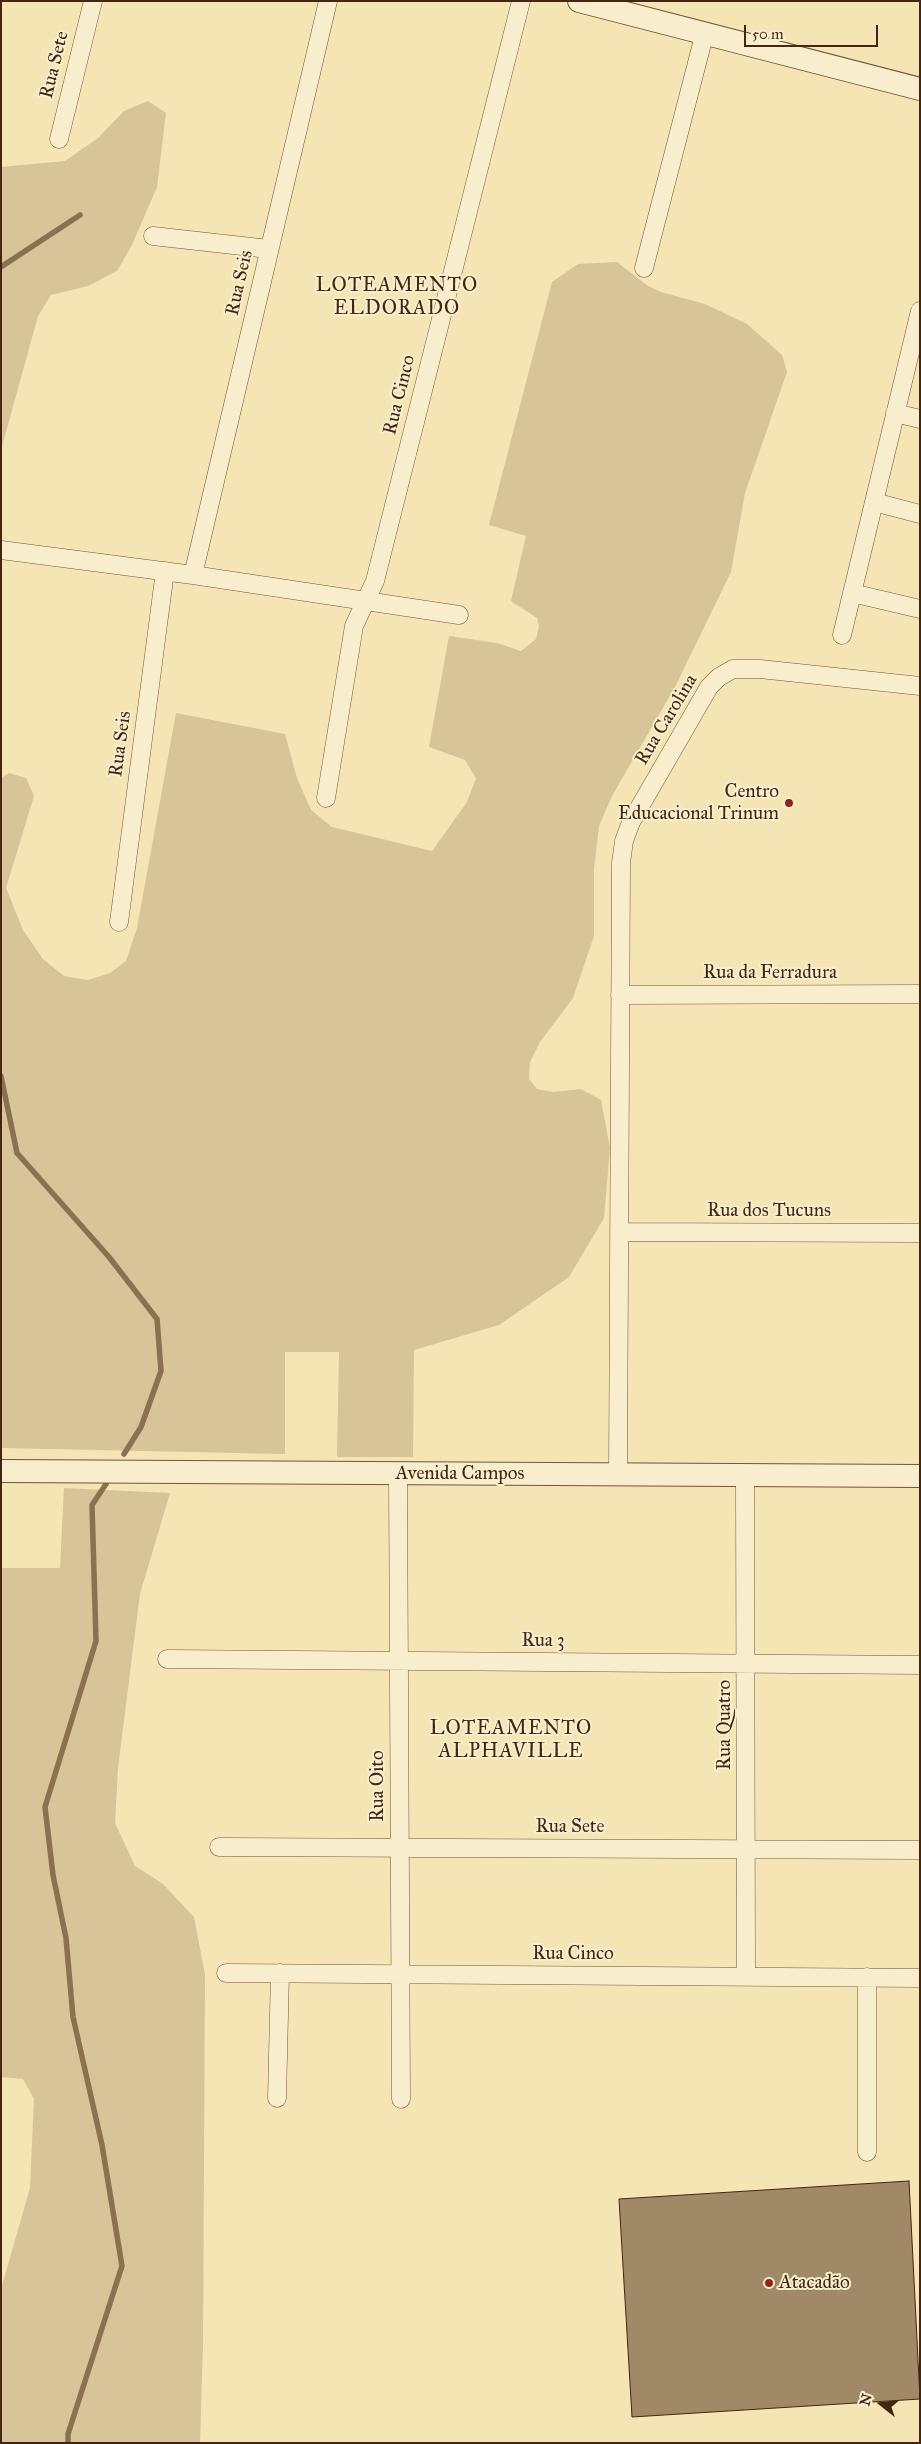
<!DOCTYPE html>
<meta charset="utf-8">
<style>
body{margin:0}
#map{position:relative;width:921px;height:2444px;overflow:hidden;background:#f5e5b4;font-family:"IM FELL Great Primer",serif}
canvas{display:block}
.frame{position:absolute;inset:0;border:2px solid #442512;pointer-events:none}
.north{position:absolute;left:856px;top:2379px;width:50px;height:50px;-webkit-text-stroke:4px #f8eece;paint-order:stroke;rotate:286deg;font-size:14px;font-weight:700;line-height:20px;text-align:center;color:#442512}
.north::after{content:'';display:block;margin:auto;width:18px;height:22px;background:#442512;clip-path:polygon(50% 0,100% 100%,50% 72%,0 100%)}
.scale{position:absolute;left:744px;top:25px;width:134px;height:22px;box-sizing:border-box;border:2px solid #442512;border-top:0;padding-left:6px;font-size:15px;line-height:18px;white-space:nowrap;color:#442512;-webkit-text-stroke:4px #f8eece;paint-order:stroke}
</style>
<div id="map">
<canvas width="921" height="2444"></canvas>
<div class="frame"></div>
<div class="north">N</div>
<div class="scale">50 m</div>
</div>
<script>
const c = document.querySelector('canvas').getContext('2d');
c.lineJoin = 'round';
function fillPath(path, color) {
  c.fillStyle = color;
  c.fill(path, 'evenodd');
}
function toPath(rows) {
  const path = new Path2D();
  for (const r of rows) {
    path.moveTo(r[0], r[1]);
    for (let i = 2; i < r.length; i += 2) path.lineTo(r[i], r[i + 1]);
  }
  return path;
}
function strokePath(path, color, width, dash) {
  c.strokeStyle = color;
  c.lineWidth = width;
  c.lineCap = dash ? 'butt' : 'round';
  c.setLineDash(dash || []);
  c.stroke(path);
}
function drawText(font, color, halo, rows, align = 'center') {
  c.font = font + ' "IM FELL Great Primer",serif';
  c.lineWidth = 4;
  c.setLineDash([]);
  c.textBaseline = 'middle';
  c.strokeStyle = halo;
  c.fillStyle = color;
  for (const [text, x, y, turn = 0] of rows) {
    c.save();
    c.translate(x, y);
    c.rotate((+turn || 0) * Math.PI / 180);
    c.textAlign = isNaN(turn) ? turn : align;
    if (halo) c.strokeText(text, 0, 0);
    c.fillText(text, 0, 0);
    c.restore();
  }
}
const green = toPath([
 [148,101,166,113,157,187,132,245,117,271,88,286,51,295,38,316,1,450,1,167,65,161,98,138,124,111],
 [617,262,648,286,661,292,705,304,747,324,782,355,787,372,745,493,731,572,675,687,612,796,599,826,594,869,594,936,573,998,540,1042,530,1062,529,1079,537,1089,553,1092,581,1089,601,1100,610,1148,604,1218,569,1277,499,1325,414,1350,413,1457,337,1457,339,1352,285,1352,285,1454,1,1448,1,778,9,773,26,778,34,796,6,888,23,930,43,959,64,976,88,980,110,973,126,961,137,928,176,713,285,734,297,778,311,810,332,827,432,851,467,802,476,778,465,760,429,747,449,636,497,643,521,651,536,639,539,626,537,618,511,601,526,536,489,525,552,282,578,264],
 [64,1488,170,1493,140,1594,118,1768,115,1823,135,1866,163,1884,194,1917,205,1975,203,2345,200,2443,1,2443,1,2289,30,2188,34,2099,23,2079,1,2077,1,1568,60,1568]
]);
const stream = toPath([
 [1,267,80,215],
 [1,1076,17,1153,109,1257,157,1319,161,1371,141,1427,124,1454],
 [68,2443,68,2434,122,2266,102,2145,73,2017,66,1938,53,1875,45,1807,96,1641,92,1505,106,1484]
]);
const building = toPath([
 [909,2181,920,2399,632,2417,619,2199,909,2181]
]);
const minor = toPath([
 [59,139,93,1],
 [153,236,269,249],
 [644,268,705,32],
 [895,413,920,419],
 [874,502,920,514],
 [1,550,193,575,459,615],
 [193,575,328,1],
 [852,593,920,609],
 [842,635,920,311],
 [326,798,354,626,375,581,521,1],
 [119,922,165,571],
 [620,995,920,994],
 [619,1232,920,1233],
 [398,1474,401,2099],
 [618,1474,621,863,624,841,631,822,709,687,719,677,733,669,760,669,920,686],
 [745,1475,746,1976],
 [167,1659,920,1665],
 [219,1847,920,1850],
 [226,1973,920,1978],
 [277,2098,280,1973],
 [867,2152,867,1977]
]);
const tertiary = toPath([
 [579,1,920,89],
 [1,1471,920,1476]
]);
const markers = [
 [789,803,5,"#8f2418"],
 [769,2283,5,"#8f2418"]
];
const streetNames = [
 ["Rua Sete",55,65,-76],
 ["Rua Seis",240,283,-77],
 ["Rua Cinco",400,395,-76],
 ["Rua Carolina",667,720,-59],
 ["Rua Seis",121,744,-82],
 ["Rua da Ferradura",770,973],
 ["Rua dos Tucuns",769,1211],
 ["Avenida Campos",460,1474],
 ["Rua 3",543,1641],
 ["Rua Quatro",725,1725,-90],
 ["Rua Oito",378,1786,-90],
 ["Rua Sete",570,1827],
 ["Rua Cinco",573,1954]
];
const poiNames = [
 ["Centro",779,792],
 ["Educacional Trinum",779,814],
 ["Atacadão",779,2283,"left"]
];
const neighbourhoodNames = [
 ["LOTEAMENTO",397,286],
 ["ELDORADO",397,309],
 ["LOTEAMENTO",511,1729],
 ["ALPHAVILLE",511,1752]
];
fillPath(green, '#d7c498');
strokePath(stream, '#8a7152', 5.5);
fillPath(building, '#a08966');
strokePath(building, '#442512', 1);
strokePath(minor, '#70553a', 19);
strokePath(tertiary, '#70553a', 24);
strokePath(minor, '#f8eece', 18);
strokePath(tertiary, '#f8eece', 22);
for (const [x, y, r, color] of markers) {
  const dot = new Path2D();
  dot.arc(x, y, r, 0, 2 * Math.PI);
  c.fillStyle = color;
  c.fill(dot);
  strokePath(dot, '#f8eece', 2);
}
drawText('19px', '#442512', '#f8eece', streetNames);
drawText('19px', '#442512', '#f8eece', poiNames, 'right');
c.letterSpacing = '1px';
drawText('20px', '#442512', '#f8eece', neighbourhoodNames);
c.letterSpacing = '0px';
</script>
